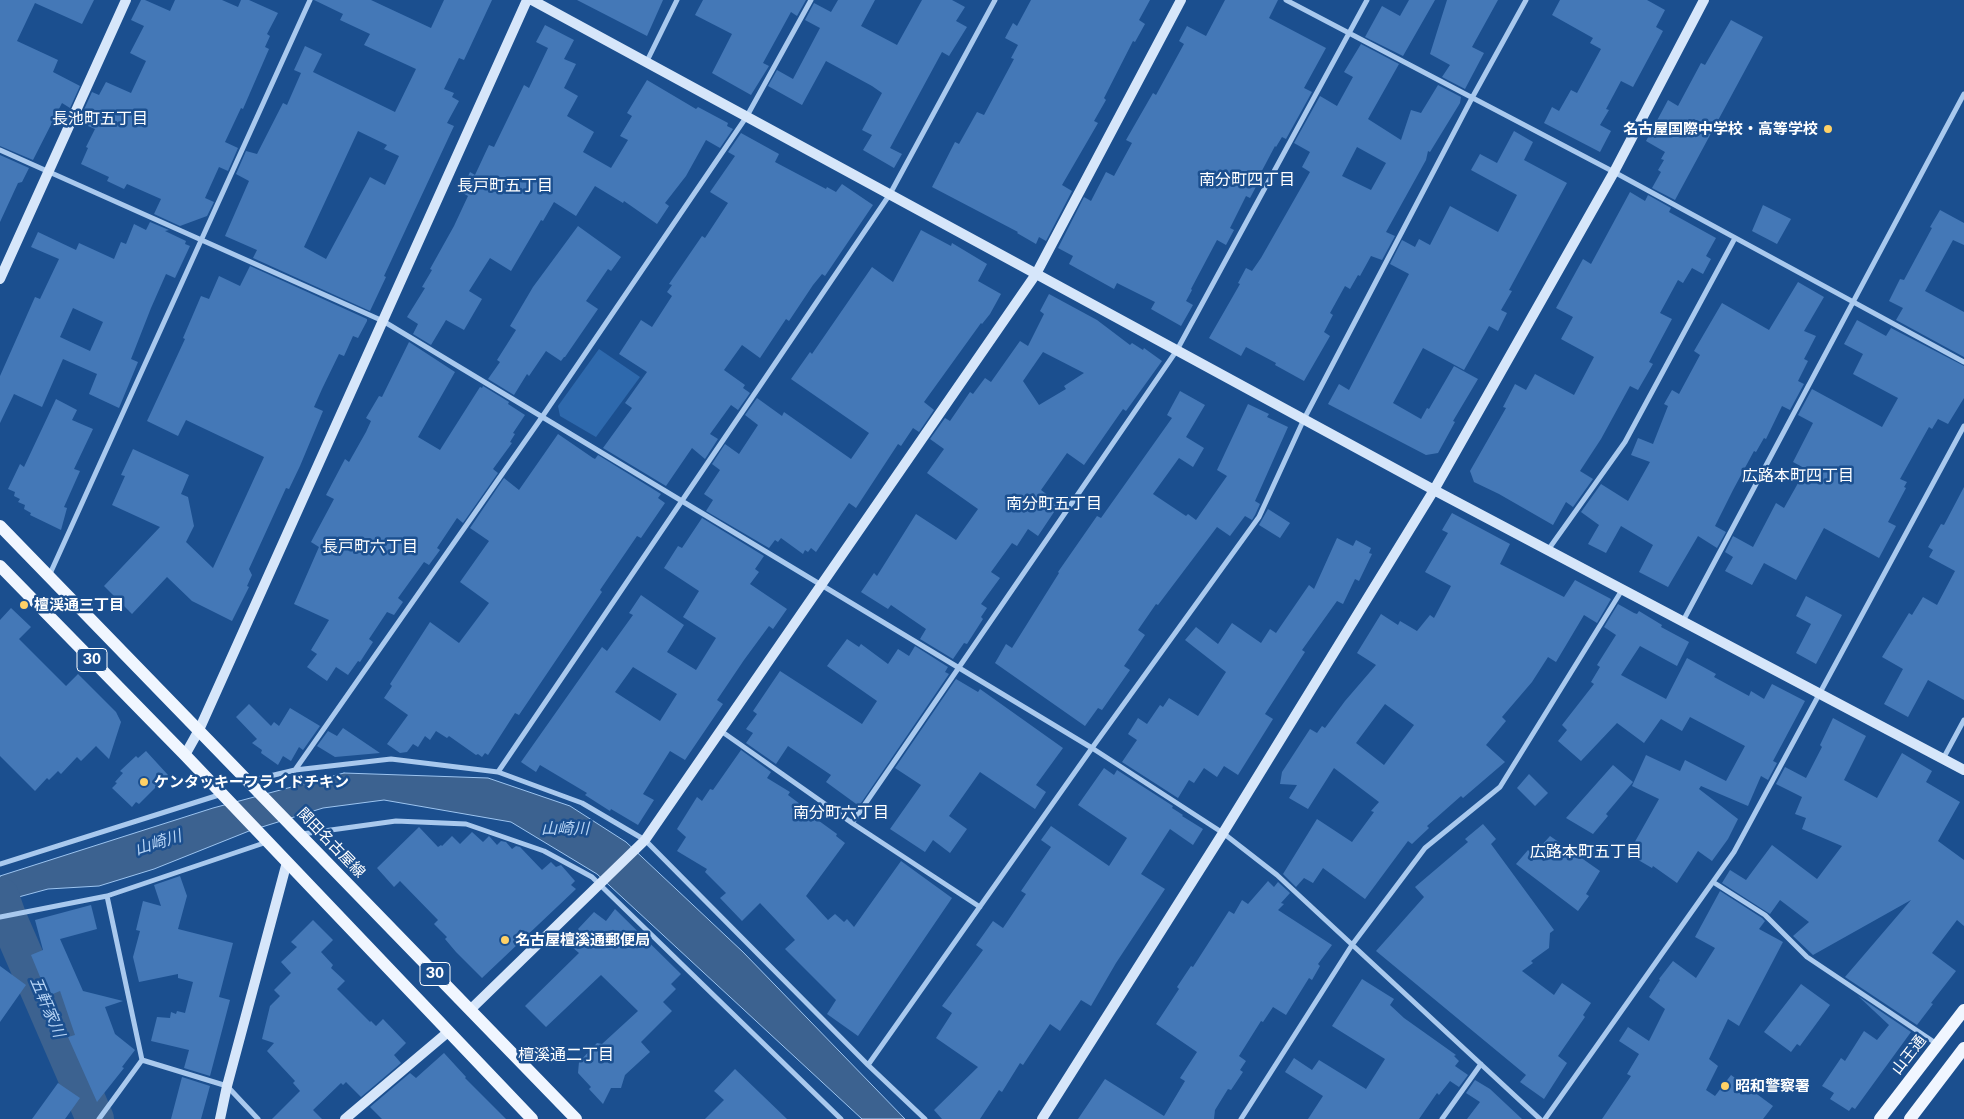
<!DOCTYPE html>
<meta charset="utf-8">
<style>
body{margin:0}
canvas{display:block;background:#1b4f8f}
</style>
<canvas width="1964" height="1119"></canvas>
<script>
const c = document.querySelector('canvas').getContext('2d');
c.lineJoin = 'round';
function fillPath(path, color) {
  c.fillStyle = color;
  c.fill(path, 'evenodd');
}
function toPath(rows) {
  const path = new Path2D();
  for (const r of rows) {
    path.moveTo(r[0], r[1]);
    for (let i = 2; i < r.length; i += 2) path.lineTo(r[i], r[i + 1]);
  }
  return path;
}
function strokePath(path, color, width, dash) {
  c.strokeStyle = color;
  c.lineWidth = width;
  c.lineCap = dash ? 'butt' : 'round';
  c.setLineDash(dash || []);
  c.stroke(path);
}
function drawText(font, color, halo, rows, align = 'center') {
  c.font = font + ' "Public Sans","Noto Sans JP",sans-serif';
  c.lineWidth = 5;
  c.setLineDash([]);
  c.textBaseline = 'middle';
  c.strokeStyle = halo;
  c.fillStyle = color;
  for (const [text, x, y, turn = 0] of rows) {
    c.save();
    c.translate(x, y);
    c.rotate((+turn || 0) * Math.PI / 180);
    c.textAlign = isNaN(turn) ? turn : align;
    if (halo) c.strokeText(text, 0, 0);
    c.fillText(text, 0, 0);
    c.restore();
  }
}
const green = toPath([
 [599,349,640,377,596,437,560,416,558,406]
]);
const water = toPath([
 [344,773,488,778,570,806,626,842,743,952,905,1119,862,1119,597,874,511,822,384,800,323,808,249,831,154,869,99,886,48,889,0,902,0,876,213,808,344,773]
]);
const river = toPath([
 [0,896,7,916,95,1119]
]);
const building = toPath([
 [0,0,94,0,82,24,35,3,17,41,58,60,53,72,80,86,70,108,62,103,33,160,0,146],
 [141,0,145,0,170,11,175,0,222,0,238,7,241,0,249,0,278,13,267,34,270,36,265,47,269,49,243,109,241,108,225,142,238,148,228,171,219,167,205,198,214,202,207,216,180,226,154,214,161,199,127,184,124,189,107,181,109,177,81,164,88,148,86,147,95,129,88,126,91,119,82,114,92,92,99,95,106,82,131,93,146,61,130,53,144,26,131,20],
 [314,0,371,0,431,28,444,0,492,0,464,60,459,58,444,89,454,93,452,97,459,101,447,123,454,126,384,276,386,277,370,311,253,258,257,250,225,236,249,181,236,174,246,151,257,154,283,103,287,105,301,73,294,70,305,46,322,54,313,72,395,112,416,69,364,45,370,34,340,20,343,14],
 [358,131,387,145,384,149,399,156,385,185,370,177,326,259,304,247],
 [577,0,663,0,647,36],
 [703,0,806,0,797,16,791,12,763,63,769,66,751,95,712,73,732,34,695,15],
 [838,0,875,0,861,26,897,45,922,0,952,0,965,7,956,21,967,27,949,56,942,52,890,148,902,154,894,168,863,150,872,135,862,130,882,93,872,86,826,61,802,105,768,86,777,70,793,79,820,28,805,20,814,3,831,12],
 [1031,0,1150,0,1139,20,1145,24,1135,42,1133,41,1104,98,1106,100,1094,121,1098,123,1062,185,1072,191,1046,241,1039,237,1036,244,1017,233,1018,232,932,187,955,142,959,144,977,112,984,115,1014,59,1011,58,1018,45,1005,38,1013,23,1017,26],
 [1225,0,1278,0,1269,18,1326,48,1304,88,1312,92,1286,139,1282,137,1276,147,1275,146,1256,182,1258,183,1250,198,1246,196,1230,228,1234,230,1226,245,1217,240,1191,289,1192,290,1186,301,1193,305,1181,326,1151,309,1155,302,1117,283,1114,289,1069,264,1073,256,1058,248,1084,197,1091,201,1106,172,1114,176,1132,143,1126,140,1153,93,1156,95,1184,44,1179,41,1187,26,1206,36],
 [1409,0,1435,0,1403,56,1365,37,1382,6,1400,16],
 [1447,0,1498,0,1472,47,1484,53,1465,89,1442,77,1450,65,1430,54],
 [1560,0,1647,0,1665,10,1656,27,1663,31,1633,87,1621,81,1606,109,1609,110,1600,125,1611,131,1600,152,1544,123,1552,107,1559,111,1571,90,1577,93,1601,49,1590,43,1593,38,1552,15],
 [1731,20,1763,37,1675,200,1652,188,1661,172,1658,170,1664,160,1661,159,1665,152,1646,141,1668,100,1678,106,1701,63,1705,65],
 [545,25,574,40,564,59,576,64,564,88,578,96,567,116,594,132,583,152,611,168,628,140,620,136,632,116,627,113,647,80,696,109,698,107,728,123,727,126,733,129,720,148,706,140,686,176,665,203,669,206,657,224,624,201,623,203,595,186,576,216,554,202,543,221,541,220,511,271,490,258,469,291,482,299,464,330,446,320,431,345,413,334,418,324,407,317,425,288,422,287,432,270,430,269,454,226,468,196,461,192,470,172,475,175,489,145,494,147,524,85,529,88,548,48,536,42],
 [1361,44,1399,64,1368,119,1401,140,1411,110,1421,113,1438,85,1461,97,1460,103,1430,152,1428,151,1426,160,1386,232,1395,236,1382,260,1371,256,1360,276,1358,275,1350,289,1345,286,1330,313,1333,315,1324,332,1330,336,1304,381,1275,365,1276,363,1246,347,1241,356,1209,338,1240,284,1238,283,1246,268,1252,271,1261,258,1310,172,1302,167,1310,152,1294,143,1320,96,1337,106,1353,77,1344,72],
 [1357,147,1386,163,1371,190,1342,176],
 [1514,131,1533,142,1524,160,1567,183,1509,290,1512,291,1501,310,1507,313,1498,331,1489,326,1464,370,1423,348,1393,403,1421,419,1427,408,1429,409,1454,366,1478,379,1453,421,1455,422,1438,453,1426,455,1328,404,1339,384,1349,390,1409,274,1390,264,1402,240,1415,247,1419,239,1430,245,1450,206,1498,232,1517,195,1471,170,1480,154,1497,163],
 [741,133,779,154,775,162,826,189,827,187,836,192,842,184,873,205,825,276,822,274,813,285,789,321,786,319,760,358,742,345,724,370,745,385,743,388,750,393,738,410,731,405,710,434,718,439,705,459,692,448,666,486,603,448,632,408,625,403,647,372,619,354,641,320,652,327,672,296,667,292,672,285,669,284,702,236,705,238,728,203,710,192,735,156,728,152],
 [0,155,29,168,22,182,18,183,0,222],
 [1630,192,1645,201,1648,195,1671,208,1669,212,1716,238,1706,256,1711,259,1703,274,1692,268,1683,283,1678,280,1660,313,1672,319,1649,362,1653,364,1638,390,1630,386,1601,439,1580,471,1593,479,1573,507,1566,502,1553,525,1499,494,1474,482,1470,471,1506,408,1503,407,1515,384,1526,390,1535,374,1574,395,1594,357,1561,339,1573,317,1556,308,1583,259,1591,264],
 [1763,205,1791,219,1777,244,1752,231],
 [1940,210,1964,223,1964,245,1953,240,1925,291,1964,312,1964,357,1896,320,1903,308,1889,301,1900,279,1904,280,1932,228,1930,227],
 [150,222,169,230,165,231,186,241,185,244,190,246,175,278,166,274,151,308,131,359,138,362,119,408,89,394,97,374,63,359,42,407,14,394,0,423,0,376,35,297,40,299,59,259,31,247,38,232,76,250,79,243,114,259,121,242,126,244,134,224,146,230],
 [73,308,103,322,90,351,60,337],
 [578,226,621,257,611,271,608,269,586,301,598,309,565,357,564,357,561,361,546,351,529,376,527,374,514,395,488,379,500,362,497,360,516,330,510,326,533,287],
 [921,230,951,246,952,243,987,264,978,281,1001,294,990,314,982,324,981,323,924,402,934,410,919,432,913,428,901,446,898,444,856,508,849,503,816,552,811,548,808,552,805,550,803,554,781,538,778,542,775,540,769,548,706,511,713,500,704,494,720,470,712,464,725,444,739,454,758,425,745,415,757,398,782,416,784,412,851,459,869,433,791,379,810,352,812,354,872,267,893,282],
 [250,266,367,319,367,321,358,338,353,336,344,356,339,354,322,389,314,407,323,411,300,466,289,489,286,488,249,569,252,575,247,586,249,587,232,621,192,601,167,577,132,614,104,586,160,527,112,505,125,476,121,475,133,449,189,475,181,494,188,497,194,526,186,542,213,568,264,457,186,420,178,436,147,421,185,339,183,338,201,296,209,299,219,276,240,286],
 [1798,282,1824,297,1804,331,1816,336,1804,359,1808,361,1798,381,1804,384,1790,410,1782,406,1766,439,1764,438,1756,452,1754,451,1733,490,1715,526,1726,532,1717,548,1698,536,1668,587,1639,572,1653,545,1621,526,1606,553,1588,544,1599,525,1581,512,1601,484,1628,501,1650,462,1631,455,1638,438,1653,444,1668,406,1664,404,1672,390,1679,394,1700,355,1694,351,1722,303,1769,330],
 [1049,294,1097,320,1130,345,1132,343,1143,350,1144,348,1162,361,1126,411,1123,409,1084,465,1067,453,1041,490,1053,499,1051,501,1058,506,1038,536,1028,529,1017,546,1012,543,991,572,1000,578,981,604,987,608,981,617,983,619,967,644,964,643,953,659,920,639,926,629,891,605,888,609,861,592,874,573,877,576,916,514,956,540,978,509,927,473,944,449,930,439,945,418,950,421,970,392,973,394,985,378,991,382,1020,341,1028,346,1044,314,1040,311],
 [1043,352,1084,373,1064,386,1066,389,1039,405,1023,381],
 [1857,320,1886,336,1891,328,1964,366,1964,398,1948,424,1938,419,1932,429,1929,427,1900,479,1907,482,1904,487,1906,488,1888,522,1896,526,1879,558,1824,528,1796,580,1764,563,1752,585,1725,571,1733,557,1725,552,1733,536,1753,547,1776,503,1784,508,1806,469,1793,462,1813,423,1798,415,1812,389,1882,427,1898,398,1853,374,1863,354,1844,344],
 [409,342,455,372,418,437,440,450,480,387,482,388,483,386,509,402,508,404,525,415,513,433,515,434,510,442,512,443,493,469,498,473,463,523,457,518,437,548,440,550,429,565,424,562,398,598,403,602,394,615,387,612,369,639,373,642,360,662,358,661,348,675,336,667,327,681,307,667,317,654,311,650,329,620,294,604,319,547,311,542,334,499,326,495,345,459,349,462,366,432,371,421,366,418,379,396,382,397],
 [1180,391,1205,405,1186,437,1204,448,1193,467,1179,458,1153,494,1186,516,1188,514,1196,520,1227,476,1217,470,1248,404,1269,414,1267,417,1288,427,1255,501,1260,504,1255,515,1252,520,1245,516,1230,536,1217,527,1158,605,1156,604,1138,630,1145,635,1124,666,1130,670,1102,710,1098,708,1085,726,995,663,1006,644,1012,648,1059,573,1058,572,1097,516,1101,518,1172,418,1167,415],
 [56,399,77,410,72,420,93,429,74,469,80,471,64,507,67,508,61,530,30,515,31,513,24,509,25,505,18,502,20,499,14,496,15,492,8,489,20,464,24,467],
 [558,434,593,458,595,459,598,455,661,494,658,498,665,503,641,538,637,536,600,590,602,592,519,715,515,713,488,755,485,753,482,757,478,754,476,755,449,736,447,738,436,731,430,740,425,736,418,747,413,744,407,752,400,753,387,744,408,715,384,698,392,686,390,684,430,622,459,643,489,603,460,582,489,541,470,528,504,478,519,490],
 [1964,487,1964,700,1928,680,1908,717,1884,704,1903,669,1882,657,1909,613,1912,615,1923,597,1937,605,1955,571,1929,557,1933,550,1928,547,1941,524,1944,525],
 [1268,509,1290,523,1280,538,1259,525],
 [1452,513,1510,544,1500,564,1564,597,1575,580,1611,599,1597,623,1584,615,1556,662,1548,657,1532,682,1502,717,1506,721,1486,745,1505,762,1463,798,1461,796,1427,826,1429,828,1412,844,1408,841,1365,899,1323,868,1313,883,1304,878,1296,887,1283,874,1317,819,1352,842,1374,812,1371,811,1379,802,1334,768,1308,809,1289,798,1297,785,1280,784,1282,772,1310,729,1317,733,1322,726,1325,728,1345,701,1376,665,1357,653,1381,614,1398,625,1400,621,1417,631,1430,615,1434,618,1451,586,1425,572,1448,533,1442,530],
 [1385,704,1414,725,1384,765,1356,743],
 [702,518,764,556,755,569,759,572,750,584,787,609,773,629,769,626,744,660,717,700,723,704,685,760,670,751,643,794,654,800,638,825,611,809,610,811,585,795,587,793,540,765,536,772,521,762,602,647,607,651,633,615,629,613,641,595,684,625,667,652,696,670,716,638,683,617,699,591,664,568,678,546,682,548],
 [633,667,677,694,660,721,615,692],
 [1337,538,1353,546,1356,540,1371,548,1369,553,1372,554,1359,581,1355,579,1343,604,1337,601,1302,650,1305,652,1265,714,1273,719,1238,775,1224,766,1217,777,1204,768,1194,783,1189,780,1178,798,1122,762,1137,740,1128,734,1138,718,1147,724,1160,705,1163,707,1169,698,1198,716,1226,672,1185,640,1196,627,1218,644,1232,623,1261,643,1270,629,1276,633,1309,585,1314,589],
 [1806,596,1842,615,1816,664,1796,653,1811,624,1796,616],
 [1618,604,1634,613,1637,614,1639,611,1662,625,1661,627,1689,642,1677,666,1640,646,1621,675,1666,699,1687,658,1716,674,1714,677,1749,696,1751,691,1764,699,1772,684,1805,701,1773,761,1777,763,1768,780,1761,776,1748,806,1701,786,1699,789,1738,819,1728,839,1712,861,1698,851,1677,883,1653,866,1652,868,1628,854,1659,799,1632,786,1646,755,1680,771,1685,760,1726,781,1745,746,1690,717,1682,731,1661,719,1644,743,1617,723,1581,761,1558,741,1567,730,1562,725,1594,684,1591,682,1600,667,1597,665,1616,635,1604,627],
 [11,608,31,627,19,639,66,686,78,674,116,712,121,722,109,759,96,746,81,761,77,757,61,774,58,771,49,780,47,778,35,791,0,756,0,620],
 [847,639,859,647,861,644,888,664,898,649,909,656,915,646,948,667,945,672,949,674,859,806,826,782,831,775,788,746,776,764,746,743,753,733,746,729,757,714,753,711,780,671,862,724,877,701,827,666],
 [956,679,978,692,980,689,1063,748,1036,785,1046,792,1035,809,980,772,949,816,967,829,950,853,933,840,925,852,890,829,921,785,895,768],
 [249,704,271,726,274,722,279,726,290,708,320,726,303,750,299,747,291,761,283,756,278,765,261,753,262,750,252,743,257,739,236,717],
 [1833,718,1866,736,1844,780,1877,798,1902,753,1932,771,1926,782,1960,802,1938,841,1964,860,1964,926,1957,920,1932,953,1956,971,1931,1003,1933,1004,1917,1025,1845,977,1911,900,1813,955,1793,936,1809,922,1780,900,1770,914,1722,883,1730,870,1746,880,1772,845,1817,879,1842,846,1802,829,1806,818,1795,814,1802,797,1776,784,1785,767,1806,778,1822,747,1820,745],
 [343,728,380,753,335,757,317,746,328,731,337,736],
 [741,750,771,772,767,778,790,792,788,795,816,816,815,818,837,834,836,836,845,843,806,896,828,920,835,914,844,922,847,919,854,927,901,861,952,898,858,1036,827,1014,836,1000,785,949,795,940,760,903,742,921,720,898,726,893,705,872,707,869,677,851,686,837,677,829,697,797,702,801,710,789,713,790],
 [146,751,168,775,139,804,136,802,132,807,112,788,117,783,115,782,123,773,120,771,136,756,138,758],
 [1613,765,1633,782,1606,814,1608,816,1593,834,1566,818],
 [1104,768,1114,775,1117,770,1173,806,1172,808,1183,815,1182,816,1203,829,1193,845,1170,829,1141,874,1165,889,1116,963,1091,1006,1081,1000,1060,1031,1050,1024,1023,1065,1020,1063,1002,1092,999,1090,980,1119,942,1119,934,1110,978,1067,936,1038,952,1013,942,1006,983,950,976,945,993,921,1003,928,1026,894,1021,891,1051,847,1041,840,1051,826,1109,866,1127,838,1078,805],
 [1529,774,1548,793,1535,806,1517,788],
 [1483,824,1496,839,1491,844,1554,930,1550,933,1549,948,1531,961,1533,963,1522,971,1554,995,1562,983,1591,1003,1583,1015,1585,1017,1558,1056,1567,1063,1544,1099,1520,1082,1526,1075,1376,951,1424,897,1415,887,1468,842,1465,839],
 [419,827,438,847,441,845,442,846,452,836,460,844,472,832,483,842,489,836,497,845,501,841,506,842,512,849,516,846,520,847,542,870,551,862,556,867,561,865,575,881,571,885,576,889,482,978,456,952,445,939,447,937,434,924,438,920,400,881,394,887,377,868],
 [1550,836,1600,871,1586,894,1589,896,1578,911,1516,864,1528,850,1533,855],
 [180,876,187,896,178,929,233,943,219,997,230,1000,210,1076,184,1068,189,1050,151,1041,157,1017,170,1018,171,1012,176,1014,177,1011,185,1013,193,982,178,978,178,974,139,982,133,957,140,931,136,930,143,901,161,906,154,885],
 [1268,881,1274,887,1278,882,1290,893,1281,903,1284,904,1278,910,1332,945,1318,964,1320,966,1312,980,1309,978,1286,1015,1273,1007,1263,1022,1261,1021,1239,1056,1246,1061,1240,1070,1243,1072,1231,1090,1228,1089,1215,1110,1214,1119,1078,1119,1105,1079,1164,1116,1185,1081,1180,1078,1197,1052,1156,1024,1179,989,1177,987,1191,966,1193,967,1229,911,1234,914,1242,900,1248,904],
 [1720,891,1762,918,1765,921,1759,929,1783,942,1739,1026,1728,1019,1709,1059,1718,1066,1706,1090,1715,1096,1731,1075,1773,1106,1763,1119,1602,1119,1631,1076,1627,1074,1639,1054,1619,1041,1628,1027,1649,1041,1665,1009,1649,997,1660,980,1659,979,1673,961,1696,978,1715,948,1695,937],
 [91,905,97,929,60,939,83,991,123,1001,105,1007,115,1034,135,1050,122,1067,124,1068,97,1102,68,1037,75,1035,60,991,48,996,31,955,43,950,35,920],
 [615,909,681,974,671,984,676,989,663,1002,672,1011,641,1042,650,1052,625,1075,621,1088,611,1088,603,1104,589,1089,591,1087,578,1073,579,1062,597,1043,602,1044,638,1011,601,975,546,1027,525,1006,579,953,572,947,584,936,578,929,594,912,606,921],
 [313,920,333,940,321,952,333,965,331,968,345,981,337,989,370,1022,371,1021,376,1026,383,1019,406,1043,394,1055,401,1063,361,1097,346,1082,343,1085,341,1083,313,1110,322,1119,272,1119,300,1091,293,1083,295,1081,267,1051,274,1043,262,1039,270,1006,280,996,274,990,291,973,281,962,297,947,291,942],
 [0,966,26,985,0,1022],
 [1362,979,1394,999,1390,1005,1404,1018,1456,1055,1454,1056,1459,1061,1455,1066,1468,1075,1459,1087,1450,1081,1439,1095,1437,1093,1419,1119,1308,1119,1323,1096,1285,1072,1294,1058,1312,1070,1319,1060,1366,1089,1385,1059,1332,1026],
 [1801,984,1830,1005,1800,1046,1797,1044,1791,1052,1764,1032],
 [1858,996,1911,1032,1855,1109,1852,1107,1849,1111,1830,1099,1834,1093,1822,1086,1841,1058,1845,1061,1864,1031,1877,1040,1889,1025],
 [444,1053,466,1077,465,1078,506,1119,382,1119,370,1107,410,1073,416,1078],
 [735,1069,787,1119,705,1119,724,1100,714,1091],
 [182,1077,210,1086,201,1119,171,1119],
 [1475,1080,1490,1089,1522,1119,1467,1119,1480,1102,1466,1093],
 [58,1083,80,1098,65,1119,32,1119]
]);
const street = toPath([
 [1286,0,1614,172,1964,362],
 [647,61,677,0],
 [0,150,383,321,1092,748,1223,833,1277,875,1540,1119],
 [1548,550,1625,442,1735,238],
 [49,576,310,0],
 [1683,621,1964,94],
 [721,731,852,823,980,907],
 [1943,759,1964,720],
 [295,770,542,417,747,116,811,0],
 [498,772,890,194,995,0],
 [249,781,295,770,391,759,498,772,582,803,645,840,868,1065,925,1119],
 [852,823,1177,350,1367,0],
 [302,834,396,821,466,824,544,851,592,877,841,1119],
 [0,864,222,794],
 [1713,882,1765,915,1807,957,1937,1044],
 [107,896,142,1060,227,1086,258,1119],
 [0,917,107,896,267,842],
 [868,1065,1092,748,1259,517,1304,419,1472,98,1526,0],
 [99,1119,142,1060],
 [1241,1119,1352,945,1425,848,1500,787,1622,590],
 [1442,1119,1481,1064],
 [1545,1119,1734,852,1964,426]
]);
const secondary = toPath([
 [532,0,1434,490,1964,770],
 [0,279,126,0],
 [185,755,199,730,527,0],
 [470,1010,645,840,1036,274,1181,0],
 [220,1119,227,1086,287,862],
 [345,1119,448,1032],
 [1042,1119,1223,833,1434,490,1614,172,1704,0]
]);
const primary = toPath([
 [0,526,576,1119],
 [0,566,185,755,532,1119],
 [1880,1119,1964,1010],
 [1910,1119,1964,1048]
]);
const markers = [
 [1828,129,5,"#ffd166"],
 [24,605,5,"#ffd166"],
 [144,782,5,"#ffd166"],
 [505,940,5,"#ffd166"],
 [1725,1086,5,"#ffd166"]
];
const shields = [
 [92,660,30],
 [435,974,30]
];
const shieldNames = [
 ["30",92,660],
 ["30",435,974]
];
const poiNames = [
 ["名古屋国際中学校・高等学校",1818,129,"right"],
 ["檀渓通三丁目",34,605],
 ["ケンタッキーフライドチキン",154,782],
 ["名古屋檀溪通郵便局",515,940],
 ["昭和警察署",1735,1086]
];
const streetNames = [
 ["関田名古屋線",331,843,46],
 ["山王通",1909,1055,-52]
];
const neighbourhoodNames = [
 ["長池町五丁目",100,119],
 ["南分町四丁目",1247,180],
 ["長戸町五丁目",505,186],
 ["広路本町四丁目",1798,476],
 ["南分町五丁目",1054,504],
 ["長戸町六丁目",370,547],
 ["南分町六丁目",841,813],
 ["広路本町五丁目",1586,852],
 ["檀溪通二丁目",566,1055]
];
const waterNames = [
 ["山崎川",565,829],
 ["山崎川",158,843,-18],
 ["五軒家川",47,1007,67]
];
fillPath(green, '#2e69ad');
fillPath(water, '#3c6290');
strokePath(water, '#9cc4f0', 1);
strokePath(river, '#3c6290', 38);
fillPath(building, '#4478b7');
strokePath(street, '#a9c9ee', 5);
strokePath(secondary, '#d6e6fa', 10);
strokePath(primary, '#f0f6ff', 12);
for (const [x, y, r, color] of markers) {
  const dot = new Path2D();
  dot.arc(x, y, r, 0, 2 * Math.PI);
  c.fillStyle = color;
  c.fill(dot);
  strokePath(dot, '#1b4f8f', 2);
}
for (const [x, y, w] of shields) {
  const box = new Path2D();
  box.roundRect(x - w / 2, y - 11.5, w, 23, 4);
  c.fillStyle = '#1b4f8f';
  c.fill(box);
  strokePath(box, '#fff', 1);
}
drawText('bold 14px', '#fff', null, shieldNames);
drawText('bold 15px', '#fff', '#1b4f8f', poiNames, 'left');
drawText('15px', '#fff', '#1b4f8f', streetNames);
drawText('16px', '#fff', '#1b4f8f', neighbourhoodNames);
drawText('italic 16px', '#b5d3f5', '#1b4f8f', waterNames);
</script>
